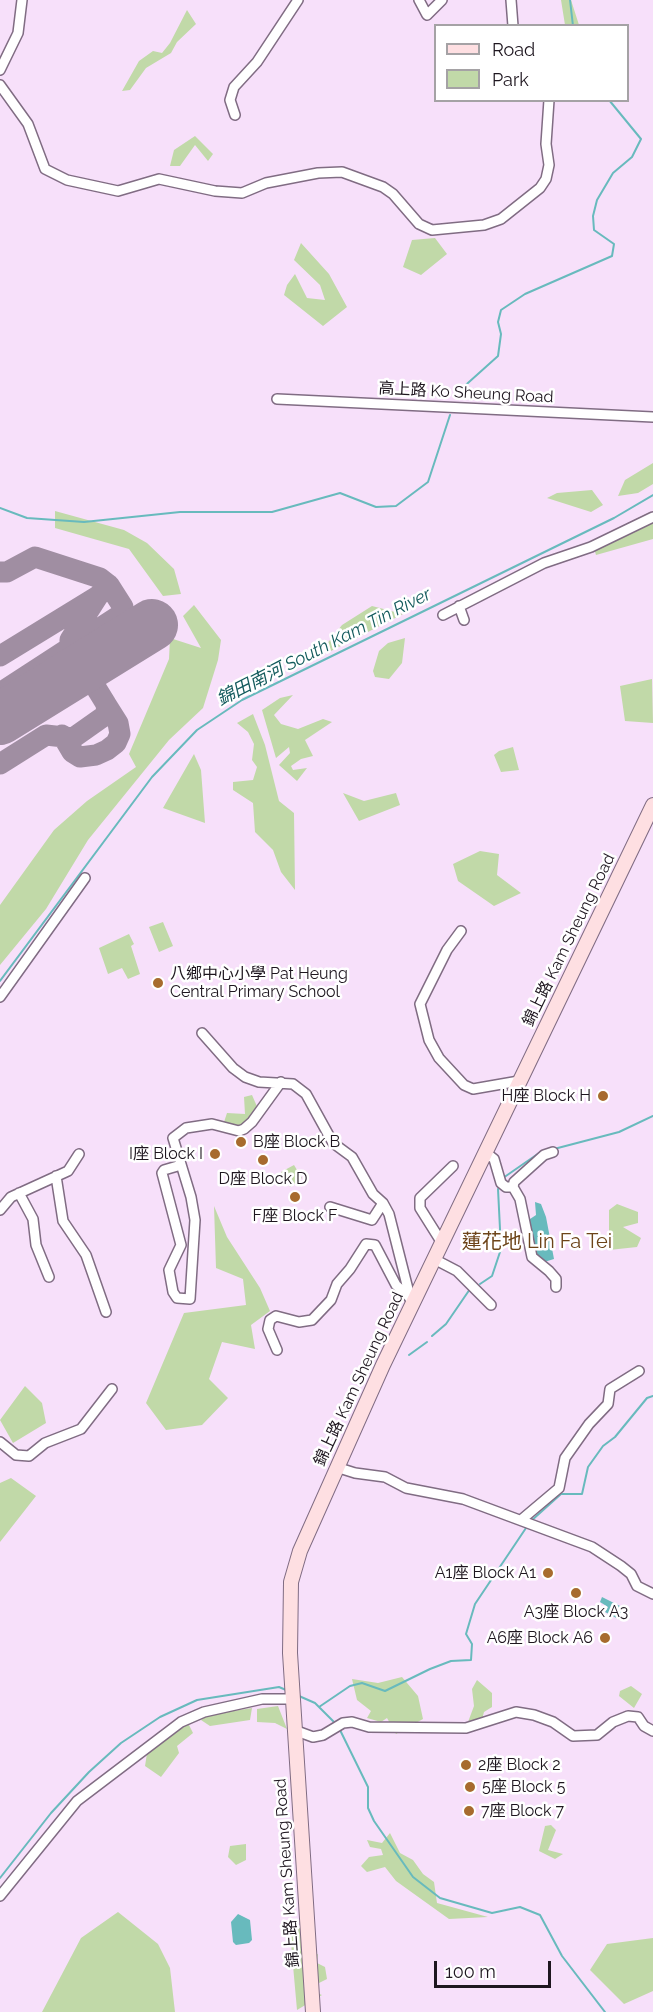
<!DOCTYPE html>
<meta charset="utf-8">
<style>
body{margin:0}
#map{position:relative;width:653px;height:2012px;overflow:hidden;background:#f7e0fa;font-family:Raleway,sans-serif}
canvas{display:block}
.legend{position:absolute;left:434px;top:24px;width:195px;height:78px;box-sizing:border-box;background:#fff;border:2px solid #a5a2a5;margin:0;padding:8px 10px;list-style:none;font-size:18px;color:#1e161f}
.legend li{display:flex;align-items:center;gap:12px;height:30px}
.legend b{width:30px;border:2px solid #a5a2a5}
.scale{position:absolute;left:434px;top:1961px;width:117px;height:27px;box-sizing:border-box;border:3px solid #1e161f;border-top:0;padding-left:8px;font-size:18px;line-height:21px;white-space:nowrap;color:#1e161f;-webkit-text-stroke:4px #fff;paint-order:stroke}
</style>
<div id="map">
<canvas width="653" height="2012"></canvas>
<ul class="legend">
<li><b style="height:8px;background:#fedfe2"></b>Road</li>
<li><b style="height:16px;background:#c1d9a8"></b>Park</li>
</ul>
<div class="scale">100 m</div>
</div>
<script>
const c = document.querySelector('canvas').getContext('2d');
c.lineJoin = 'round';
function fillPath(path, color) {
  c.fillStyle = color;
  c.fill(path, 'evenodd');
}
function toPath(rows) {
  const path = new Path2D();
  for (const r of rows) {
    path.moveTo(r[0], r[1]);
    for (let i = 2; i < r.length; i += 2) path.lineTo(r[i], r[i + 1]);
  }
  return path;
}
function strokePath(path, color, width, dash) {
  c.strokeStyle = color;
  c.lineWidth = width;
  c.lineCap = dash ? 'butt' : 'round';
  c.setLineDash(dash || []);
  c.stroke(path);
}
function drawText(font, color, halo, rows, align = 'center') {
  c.font = font + ' Raleway,"Noto Sans TC",sans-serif';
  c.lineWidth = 5;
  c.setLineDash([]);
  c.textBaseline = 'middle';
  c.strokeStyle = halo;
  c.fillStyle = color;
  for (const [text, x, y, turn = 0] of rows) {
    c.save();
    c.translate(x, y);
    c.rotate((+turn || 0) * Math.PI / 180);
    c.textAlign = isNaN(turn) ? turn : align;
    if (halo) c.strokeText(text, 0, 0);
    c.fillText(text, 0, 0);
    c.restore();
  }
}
const green = toPath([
 [561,0,571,0,579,25,565,25],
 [187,10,196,24,177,42,171,53,146,68,130,90,122,91,139,61,153,51,162,53,170,43],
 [195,136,213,154,208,161,195,145,180,166,170,166,174,150],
 [435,238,447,254,421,275,403,267,412,240],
 [301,243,329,274,347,307,323,326,284,295,287,285,295,274,307,298,325,300,320,285,294,260],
 [653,463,653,484,638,493,618,496,625,480],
 [592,490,603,505,591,512,547,498,557,493],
 [55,511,124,530,147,543,174,569,181,594,163,596,129,549,55,528],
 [650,512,653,513,653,539,596,555,592,541],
 [194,605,221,640,218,660,203,708,169,740,88,840,46,909,0,965,0,905,54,830,87,801,136,767,129,754,169,659,170,638,201,648,183,616],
 [372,606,403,614,331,651,326,645,342,625],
 [405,638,402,663,389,679,375,677,373,671,379,651,388,643],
 [652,679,653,723,625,721,620,686],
 [293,695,274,715,281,724,298,729,323,719,332,722,305,740,313,756,301,759,291,766,293,770,307,768,297,781,279,765,290,753,289,747,276,758,262,710,280,698],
 [253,714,265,745,279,801,294,813,295,890,281,872,273,850,255,832,253,803,233,790,233,782,253,780,257,767,252,760,254,744,248,732,237,723],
 [513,747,519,770,501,772,494,755,499,751],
 [194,754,201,770,205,823,163,808],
 [343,793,364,801,396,793,400,805,359,821],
 [480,851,499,854,497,875,521,893,494,906,458,881,453,864],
 [163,922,173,946,159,952,149,927],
 [129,934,134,944,131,946,140,974,128,979,122,968,108,974,99,948],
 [252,1095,259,1111,249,1122,237,1129,224,1122,227,1113,245,1114,244,1097],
 [294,1165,302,1178,290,1187,281,1172],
 [617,1204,638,1212,638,1223,623,1227,641,1238,637,1247,609,1250,609,1210],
 [214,1206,227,1237,260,1288,270,1311,251,1325,255,1349,222,1342,209,1379,228,1398,202,1425,166,1430,146,1403,184,1313,246,1305,243,1279,216,1268],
 [25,1386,42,1403,46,1423,13,1443,0,1420],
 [11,1478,36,1496,0,1542,0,1483],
 [402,1677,418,1696,423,1719,396,1734,387,1718,381,1722,367,1718,371,1711,357,1700,352,1679,378,1683],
 [477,1680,492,1693,492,1707,484,1712,480,1727,468,1722,474,1706,472,1689],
 [631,1686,642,1694,634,1708,619,1696,620,1691],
 [278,1706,287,1729,275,1723,257,1722,257,1709],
 [252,1708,250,1720,210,1726,201,1720,208,1715],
 [173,1722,189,1725,193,1733,177,1746,179,1753,161,1777,145,1766,149,1741],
 [551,1825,556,1830,548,1850,563,1854,555,1859,539,1851,545,1826],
 [390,1833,400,1853,413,1860,423,1874,434,1882,437,1903,488,1917,449,1919,396,1881,385,1867,367,1872,361,1866,369,1857,383,1855,381,1849,370,1847,367,1840,382,1843],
 [246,1844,246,1860,236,1865,228,1857,230,1846],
 [118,1912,158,1944,170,1968,175,2012,42,2012,81,1938],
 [304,1926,305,1959,318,1954,317,1963,325,1967,327,1979,307,1989,322,1995,297,2010,290,1932],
 [653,1938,653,1991,624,2004,590,1970,607,1944]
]);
const water = toPath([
 [535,1202,541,1204,546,1217,554,1259,541,1263,535,1257,527,1221,536,1215],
 [602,1597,626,1609,620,1620,605,1612,608,1607,600,1602],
 [238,1914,250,1920,252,1940,249,1943,236,1945,233,1942,231,1922]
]);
const stream = toPath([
 [570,0,573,26],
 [459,391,498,356,501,334,498,322,501,310,525,294,612,256,614,244,594,230,593,216,597,200,613,173,632,157,641,139,609,100],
 [0,508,27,518,84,522,180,512,272,512,340,493,376,507,396,506,428,482,450,415],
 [0,981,152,777,197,730,242,700,614,518,653,495],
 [554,1149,619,1132,653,1116],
 [503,1178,542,1151],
 [480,1284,492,1276,501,1249,498,1189],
 [432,1336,446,1324,470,1289],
 [409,1355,427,1342],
 [531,1521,561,1494,582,1494,588,1467,603,1446,615,1437,647,1398,653,1396],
 [299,1696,315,1703,337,1725],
 [319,1707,350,1686,362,1683,385,1691,430,1669,451,1661,471,1660,472,1644,466,1634,475,1604,528,1525],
 [340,1730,368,1787,368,1808,374,1821,413,1877,440,1898,492,1913,520,1907,540,1915,562,1956,605,2012],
 [0,1878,51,1813,89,1772,121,1743,160,1717,197,1700,279,1687,286,1690]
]);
const taxiway = toPath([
 [0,572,7,572,35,557,100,578,109,585,98,596,0,656],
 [0,693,123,613,123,607,109,585],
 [31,700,56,660],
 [62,735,72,752,80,757,96,755,107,750,116,743,120,734,118,723,106,704],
 [0,764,46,735,73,738,107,714,106,704,90,678,77,666,70,648,70,640,98,596]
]);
const runway = toPath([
 [0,719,152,625]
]);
const minor = toPath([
 [419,0,427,15,442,0],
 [511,0,513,26],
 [0,70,18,33,22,0],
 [0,85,28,124,45,169,67,180,118,191,159,179,215,191,242,193,266,183,318,173,342,172,383,187,393,194,419,224,432,230,484,225,501,219,540,188,546,179,549,165,546,144,549,100],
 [235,115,230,100,234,87,257,62,298,0],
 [277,399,653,417],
 [459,606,464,620],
 [443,615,544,563,591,547,653,517],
 [461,931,447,950,420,1004,429,1040,439,1058,464,1085,473,1089,519,1081],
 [0,997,85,878],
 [202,1033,233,1068,245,1077,259,1082,293,1084,306,1094,333,1143,352,1157,373,1194,383,1203,389,1214,408,1289,408,1296,413,1303],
 [485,1152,494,1159,501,1183,506,1187,513,1187],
 [181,1165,164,1170,162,1173,181,1245,169,1270,173,1292,177,1298,190,1299,195,1220,191,1197,173,1138,186,1128,212,1124,239,1131,244,1129,252,1122,281,1082],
 [56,1176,63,1221,86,1255,106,1312],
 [513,1187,520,1199,532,1257,549,1271,556,1279,556,1287],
 [513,1187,514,1182,544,1155,553,1152],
 [19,1193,33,1219,36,1245,49,1277],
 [330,1207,372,1220,383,1203],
 [0,1210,11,1197,68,1171,79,1154],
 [442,1243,420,1208,420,1198,453,1166],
 [434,1259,457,1271,491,1305],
 [277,1350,268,1329,270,1320,276,1316,299,1322,312,1320,331,1300,337,1284,350,1269,366,1244,375,1245,396,1285,408,1296],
 [0,1442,16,1455,29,1456,45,1443,81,1429,112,1389],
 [336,1467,355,1473,385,1477,406,1488,463,1499,592,1547,621,1566,631,1574,637,1586,653,1594],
 [521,1520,559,1488,565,1458,589,1424,608,1404,610,1389,639,1371],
 [294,1730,313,1737,323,1735,343,1723,352,1722,369,1727,466,1728,516,1712,534,1715,553,1722,573,1736,597,1735,613,1722,628,1716,638,1717,644,1726,653,1731],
 [0,1896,77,1801,181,1722,204,1712,262,1699,292,1699]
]);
const secondary = toPath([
 [313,2012,290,1653,291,1582,300,1551,383,1365,653,805]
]);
const markers = [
 [158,983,6,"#a76b2e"],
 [603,1096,6,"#a76b2e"],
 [241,1142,6,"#a76b2e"],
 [215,1154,6,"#a76b2e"],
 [263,1160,6,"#a76b2e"],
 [295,1197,6,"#a76b2e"],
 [548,1573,6,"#a76b2e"],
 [576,1593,6,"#a76b2e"],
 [605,1638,6,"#a76b2e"],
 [466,1765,6,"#a76b2e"],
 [470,1787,6,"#a76b2e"],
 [469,1811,6,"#a76b2e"]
];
const streetNames = [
 ["高上路 Ko Sheung Road",466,393,3],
 ["錦上路 Kam Sheung Road",569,940,-64],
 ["錦上路 Kam Sheung Road",359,1379,-65],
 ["錦上路 Kam Sheung Road",287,1873,-94]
];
const poiNames = [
 ["八鄉中心小學 Pat Heung",170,974],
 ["Central Primary School",170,992],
 ["H座 Block H",591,1096,"right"],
 ["B座 Block B",253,1142],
 ["I座 Block I",203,1154,"right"],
 ["D座 Block D",263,1179,"center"],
 ["F座 Block F",295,1216,"center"],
 ["A1座 Block A1",536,1573,"right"],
 ["A3座 Block A3",576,1612,"center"],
 ["A6座 Block A6",593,1638,"right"],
 ["2座 Block 2",478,1765],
 ["5座 Block 5",482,1787],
 ["7座 Block 7",481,1811]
];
const waterNames = [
 ["錦田南河 South Kam Tin River",324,647,-27]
];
const quarterNames = [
 ["蓮花地 Lin Fa Tei",537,1242]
];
fillPath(green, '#c1d9a8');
fillPath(water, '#68babd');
strokePath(stream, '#68babd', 2);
strokePath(taxiway, '#a08ea2', 21);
strokePath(runway, '#a08ea2', 52);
strokePath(minor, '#806c83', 12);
strokePath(secondary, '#806c83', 16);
strokePath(minor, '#fff', 9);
strokePath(secondary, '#fedfe2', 14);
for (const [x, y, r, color] of markers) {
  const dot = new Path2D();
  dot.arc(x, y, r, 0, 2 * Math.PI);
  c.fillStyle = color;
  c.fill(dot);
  strokePath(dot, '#fff', 2);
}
drawText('16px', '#1e161f', '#fff', streetNames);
drawText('16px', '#1e161f', '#fff', poiNames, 'left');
drawText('italic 18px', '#145b5d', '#fff', waterNames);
drawText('20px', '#6d4419', '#fff', quarterNames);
</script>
